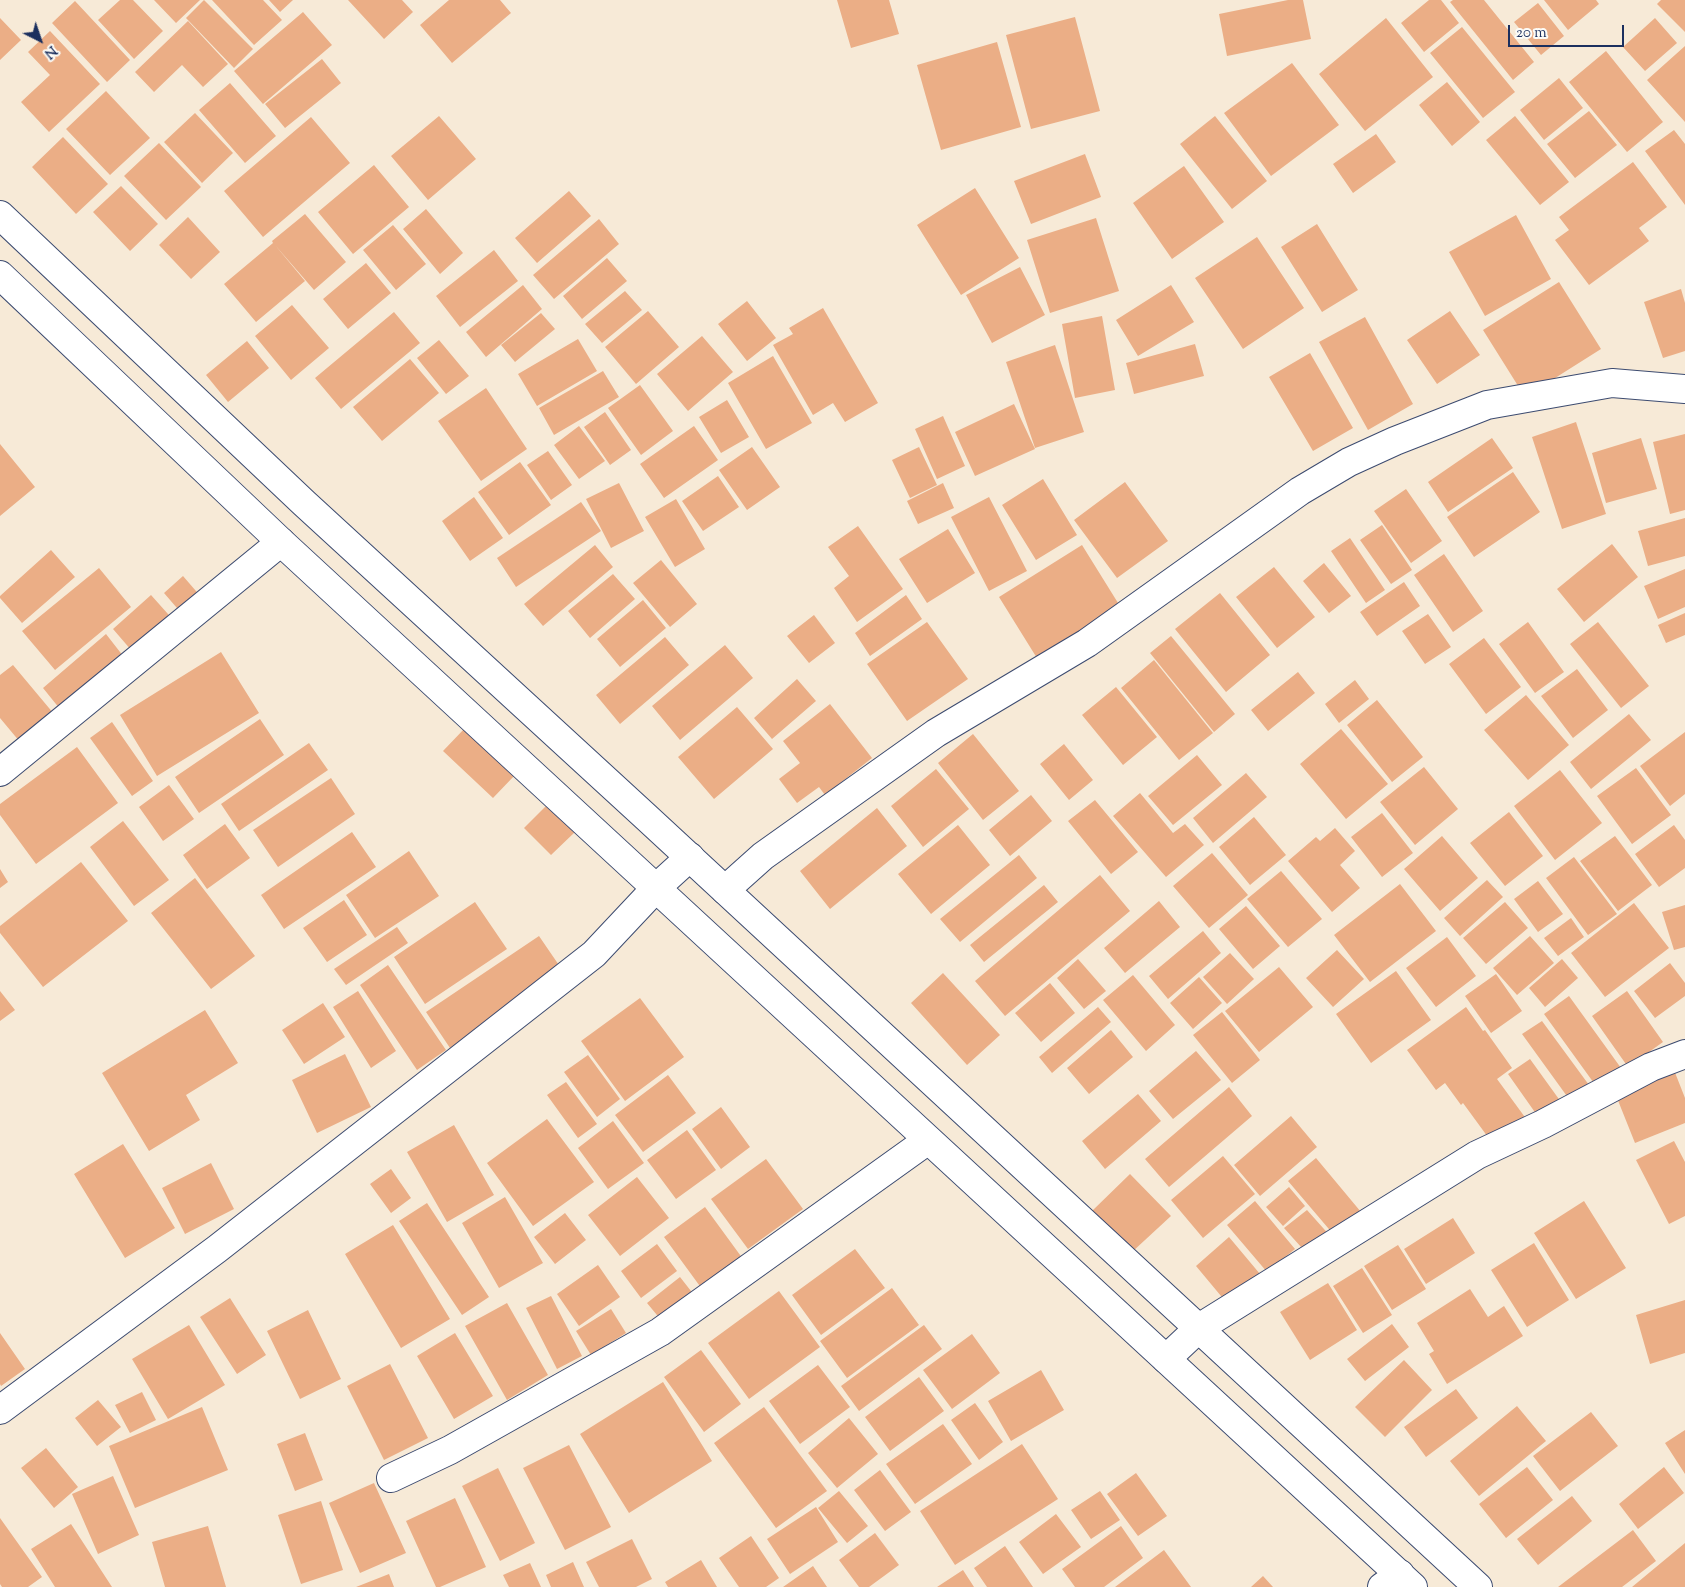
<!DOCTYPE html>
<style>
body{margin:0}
#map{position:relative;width:1685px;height:1587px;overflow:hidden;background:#f7ead7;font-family:"Sorts Mill Goudy",serif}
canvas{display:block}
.north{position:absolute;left:15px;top:15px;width:50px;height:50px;-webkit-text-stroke:4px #fdfcf7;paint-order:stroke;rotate:139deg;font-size:14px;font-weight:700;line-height:20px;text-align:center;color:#1b2f5e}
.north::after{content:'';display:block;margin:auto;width:18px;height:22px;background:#1b2f5e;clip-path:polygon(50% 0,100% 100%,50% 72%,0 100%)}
.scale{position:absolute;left:1508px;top:25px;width:116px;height:22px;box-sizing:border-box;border:2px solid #1b2f5e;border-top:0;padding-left:6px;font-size:15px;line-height:18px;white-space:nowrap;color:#1b2f5e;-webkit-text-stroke:4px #fdfcf7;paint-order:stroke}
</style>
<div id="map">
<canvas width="1685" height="1587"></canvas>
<div class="north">N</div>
<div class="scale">20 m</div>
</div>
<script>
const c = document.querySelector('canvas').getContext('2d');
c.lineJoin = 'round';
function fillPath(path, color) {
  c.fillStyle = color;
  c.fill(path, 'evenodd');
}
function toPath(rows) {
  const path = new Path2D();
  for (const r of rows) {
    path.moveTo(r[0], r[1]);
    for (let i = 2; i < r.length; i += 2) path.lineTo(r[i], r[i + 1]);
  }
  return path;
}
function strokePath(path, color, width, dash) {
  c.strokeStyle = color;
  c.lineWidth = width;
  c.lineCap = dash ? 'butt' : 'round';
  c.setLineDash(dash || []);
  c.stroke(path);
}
const building = toPath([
 [120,0,133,0,163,31,134,59,98,20],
 [154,0,200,0,176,23],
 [204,0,253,49,234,68,186,18],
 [212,0,263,0,282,20,254,45],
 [269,0,293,0,280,12],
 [348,0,402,0,413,12,384,39],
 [449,0,500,0,511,13,452,63,420,25],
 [837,0,889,0,899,34,851,48],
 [1288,0,1303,0,1311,39,1227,56,1219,14],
 [1429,0,1441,0,1459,23,1424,52,1401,23],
 [1453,0,1484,0,1534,62,1513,80,1450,2],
 [1544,0,1596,0,1599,4,1568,30],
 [1661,0,1685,0,1685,32,1657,4],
 [75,1,130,60,107,82,52,23],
 [1538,3,1564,36,1541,55,1514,22],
 [303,12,332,45,263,104,234,71],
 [1075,17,1100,111,1031,129,1006,35],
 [0,18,21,40,0,60],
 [1386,18,1433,77,1365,131,1319,74],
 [1655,18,1677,43,1645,71,1623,47],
 [188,21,228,64,203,87,182,65,154,92,135,72],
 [1462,27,1515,92,1483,118,1430,53],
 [50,31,100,84,49,132,21,102,50,75,28,52],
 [997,42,1021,127,941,150,917,65],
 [1685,46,1685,122,1647,80],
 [1606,51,1663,122,1627,152,1569,82],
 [322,59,341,83,285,128,265,104],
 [1292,63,1339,125,1271,176,1224,113],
 [1559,78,1583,108,1544,140,1520,110],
 [1447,82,1480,122,1452,146,1419,105],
 [230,83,276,136,245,163,199,110],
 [106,91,150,138,110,175,66,129],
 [1589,111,1617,145,1575,178,1547,144],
 [195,113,233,153,202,183,164,142],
 [439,116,476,159,428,200,391,156],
 [1215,116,1267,181,1232,209,1180,144],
 [1515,116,1569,182,1540,205,1486,140],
 [311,117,350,163,263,237,224,191],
 [1674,130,1685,144,1685,205,1645,151],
 [1376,134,1396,162,1353,193,1333,164],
 [63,137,108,184,76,214,32,167],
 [159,143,201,187,166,220,124,176],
 [1085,154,1101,197,1031,224,1014,181],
 [1633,162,1667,207,1639,228,1649,241,1589,285,1555,240,1569,230,1559,217],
 [374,165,409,207,353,254,318,212],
 [1184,166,1224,222,1172,259,1133,203],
 [121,186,158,224,130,251,93,212],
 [975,188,1019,258,961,295,917,225],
 [569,191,591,216,537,263,515,238],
 [426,209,463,253,440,274,403,229],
 [305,214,346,262,314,290,275,245,305,281,256,322,224,284,273,243,272,241],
 [1516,215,1551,279,1485,316,1449,252],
 [188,217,220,252,191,279,159,245],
 [1096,218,1119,291,1050,313,1027,240],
 [599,219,619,244,554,299,533,275],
 [1317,224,1358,290,1322,312,1281,247],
 [393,225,426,264,396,290,363,250],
 [1257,237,1304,308,1243,349,1195,278],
 [494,250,518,281,460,327,436,296],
 [607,258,627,281,582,319,563,296],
 [366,263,391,293,348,329,323,299],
 [1020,267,1045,315,992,343,966,295],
 [1559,282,1601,349,1525,397,1483,330],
 [523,285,542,309,486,357,466,332],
 [1171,285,1194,322,1138,356,1116,320],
 [1681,289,1685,303,1685,351,1663,358,1644,302],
 [625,291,642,310,602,343,585,324],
 [747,301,776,338,747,361,718,324],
 [292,305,329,348,291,380,255,336],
 [823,308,878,403,845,422,833,403,813,415,773,345,793,334,789,328],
 [648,311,679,347,636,384,605,347],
 [1450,311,1480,355,1437,384,1407,340],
 [394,312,420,343,341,409,315,378],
 [541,313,555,329,515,362,501,345],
 [1102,316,1115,390,1075,398,1062,324],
 [1365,317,1413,404,1368,430,1319,342],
 [702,336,733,372,688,411,657,374],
 [578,339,597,371,537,406,518,374],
 [439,340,469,376,446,394,417,358],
 [247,341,269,368,228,402,206,375],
 [1195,344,1204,376,1134,394,1126,363],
 [1055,345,1084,432,1035,448,1006,362],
 [1310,353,1353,428,1313,451,1269,377],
 [773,356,812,423,766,449,728,383],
 [410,359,439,393,382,441,353,407],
 [603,371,619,397,554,435,539,408],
 [640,385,673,431,641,455,608,408],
 [486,388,527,449,481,481,438,421],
 [727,400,749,437,721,453,699,417],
 [1014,404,1035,449,975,476,955,432],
 [605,412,631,450,610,465,584,427],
 [943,416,965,466,937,479,915,429],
 [1576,422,1606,514,1562,529,1532,437],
 [579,426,605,461,579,479,554,445],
 [694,426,718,460,664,498,640,464],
 [1685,434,1685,510,1670,514,1653,442],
 [1492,438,1513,468,1448,512,1428,482],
 [1641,438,1657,489,1606,503,1592,453],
 [0,444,35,487,0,516],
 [752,447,780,487,747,510,719,470],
 [919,447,937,485,910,498,892,460],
 [548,451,572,485,551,500,527,465],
 [520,462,551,505,509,535,478,492],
 [1513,472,1540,512,1474,557,1447,517],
 [718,476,739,507,703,531,682,501],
 [1043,479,1077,535,1036,560,1002,505],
 [1125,482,1168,541,1117,578,1074,520],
 [619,483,644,531,611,548,586,499],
 [943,483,954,508,918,524,907,501],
 [1406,489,1442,541,1411,563,1374,511],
 [474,497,503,538,470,561,442,521],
 [989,497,1027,571,989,591,951,517],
 [676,499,705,549,675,567,645,517],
 [581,502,601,531,516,587,497,558],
 [1685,518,1685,556,1648,566,1638,531],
 [1382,525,1412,570,1391,584,1360,540],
 [858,526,903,589,857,622,834,588,849,576,828,547],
 [948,529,975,573,927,603,899,559],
 [1350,538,1385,590,1366,603,1331,551],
 [1612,544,1638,577,1584,622,1557,589],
 [595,545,613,567,543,626,524,604],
 [1082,545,1123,611,1040,663,999,597],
 [51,550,75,577,22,623,0,598,0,596],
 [1444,554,1483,611,1453,632,1414,575],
 [661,560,697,604,670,627,633,583],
 [1324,563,1351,596,1329,613,1303,581],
 [1274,567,1315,617,1277,648,1236,597],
 [99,568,131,607,55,670,22,631],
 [1685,569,1685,607,1658,619,1644,586],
 [613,574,635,599,590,638,568,611],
 [183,576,202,598,183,615,164,593],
 [1404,582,1420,606,1377,636,1360,612],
 [1220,593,1270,655,1226,692,1175,629],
 [151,595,176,623,138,658,113,629],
 [906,595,922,619,870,656,855,633],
 [643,600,666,628,620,667,597,639],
 [1685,613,1685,635,1666,643,1658,625],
 [1428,614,1451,647,1425,664,1402,631],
 [814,615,835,643,809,663,787,636],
 [927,622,968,679,907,721,867,664],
 [1528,622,1564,672,1535,693,1499,644],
 [1598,622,1649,686,1621,708,1570,644],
 [106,634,127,661,64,714,43,688],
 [1171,636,1235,714,1214,732,1150,653],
 [665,637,689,665,620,724,596,695],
 [1484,638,1521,687,1486,714,1449,664],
 [725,645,753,678,680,740,652,706],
 [221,652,259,713,157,776,120,715],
 [1154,660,1213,733,1179,760,1121,688],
 [13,665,54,714,20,742,0,718,0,675],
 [1577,669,1608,710,1573,738,1541,696],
 [1298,672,1315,693,1268,731,1251,710],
 [797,679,816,701,772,739,754,718],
 [1355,680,1369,699,1339,723,1325,704],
 [1116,687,1157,737,1123,765,1082,715],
 [1526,695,1569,745,1528,780,1484,730],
 [1377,700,1423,757,1392,782,1347,725],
 [830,704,872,758,825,795,819,787,797,803,779,779,800,763,783,741],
 [737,707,773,749,714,799,678,757],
 [1629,714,1651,740,1591,789,1570,762],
 [260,719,284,755,199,813,175,777],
 [112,722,153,781,132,796,90,738],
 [465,728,515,775,493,798,443,751],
 [1341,729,1388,784,1346,819,1300,764],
 [1685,732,1685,794,1670,806,1640,766],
 [973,734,1019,791,983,820,938,763],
 [309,743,328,770,239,831,221,804],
 [1064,744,1093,780,1069,800,1040,764],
 [77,747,118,803,36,864,0,815,0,804],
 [1197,755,1222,785,1173,825,1148,796],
 [1424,767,1458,809,1415,845,1380,802],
 [1636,768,1671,815,1632,844,1597,796],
 [936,769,969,809,923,847,891,806],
 [1560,770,1602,823,1555,860,1514,806],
 [1246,773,1267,797,1213,843,1193,818],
 [331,778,355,814,278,867,253,830],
 [169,785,194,819,163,841,139,807],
 [1140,793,1173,833,1185,824,1204,845,1166,877,1113,816],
 [1031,795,1052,821,1010,856,989,830],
 [1095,800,1138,852,1111,874,1068,821],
 [547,805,575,832,551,855,524,828],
 [877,808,907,846,830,909,800,871],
 [1509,812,1543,856,1505,886,1470,843],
 [1382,813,1413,853,1382,877,1351,837],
 [1254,817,1286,855,1250,885,1219,847],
 [123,821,169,880,134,906,90,847],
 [225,824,250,858,207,889,183,855],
 [958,825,990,865,931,914,898,874],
 [1674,825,1685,840,1685,868,1659,887,1635,854],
 [1335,828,1355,851,1340,865,1360,888,1332,912,1288,861,1316,837,1320,841],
 [352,832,376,867,284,929,261,895],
 [1442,836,1478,878,1440,911,1404,869],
 [1615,836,1652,885,1618,911,1580,861],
 [409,851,439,896,375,938,346,895],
 [1212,853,1248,895,1209,928,1173,886],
 [1019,855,1037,878,960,942,940,919],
 [1574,857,1617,914,1588,935,1546,878],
 [81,862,128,921,43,987,0,933,0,926],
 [0,869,8,882,0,888],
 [1281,871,1322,919,1288,947,1247,899],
 [1100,875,1130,911,1005,1016,975,981],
 [195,878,255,956,211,989,151,913],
 [1487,880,1503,897,1460,936,1444,918],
 [1538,881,1563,914,1538,932,1514,899],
 [1400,884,1436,931,1370,982,1334,935],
 [1044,885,1058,902,984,962,970,945],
 [344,900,367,935,327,962,303,928],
 [1159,901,1180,927,1125,973,1104,948],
 [475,902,507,949,425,1004,394,957],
 [1505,902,1528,928,1486,964,1463,938],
 [1634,903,1669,948,1605,997,1571,953],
 [1685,905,1685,947,1674,950,1662,912],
 [1246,906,1280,946,1253,969,1219,929],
 [1571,918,1584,937,1558,956,1544,938],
 [397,927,408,943,346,985,334,969],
 [1203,931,1221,953,1168,999,1149,976],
 [539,936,565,974,452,1051,426,1012],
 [1530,936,1554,963,1517,995,1493,968],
 [1447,937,1476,976,1436,1007,1406,968],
 [1337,950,1364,979,1333,1007,1306,978],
 [1230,953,1254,979,1227,1004,1203,977],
 [1078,959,1106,991,1084,1009,1057,978],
 [1562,959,1578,978,1545,1007,1529,988],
 [1670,963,1685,983,1685,996,1655,1018,1634,991],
 [388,965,446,1050,417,1070,360,985],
 [1279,967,1313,1007,1259,1052,1225,1011],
 [1396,971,1431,1020,1371,1063,1336,1014],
 [943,973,1000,1035,967,1065,911,1003],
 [1496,974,1522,1011,1491,1033,1465,996],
 [1133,975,1175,1025,1146,1051,1103,1000],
 [1199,977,1222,1003,1193,1029,1170,1003],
 [1050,983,1075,1013,1041,1042,1015,1013],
 [0,991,15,1010,0,1021],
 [358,991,396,1051,371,1068,333,1007],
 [1627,991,1663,1042,1628,1067,1592,1016],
 [1569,996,1621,1068,1596,1086,1544,1014],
 [640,998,684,1057,625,1101,581,1041],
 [323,1003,345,1037,304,1064,282,1030],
 [1098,1007,1111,1022,1052,1073,1039,1057],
 [1466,1007,1483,1031,1485,1030,1512,1068,1497,1079,1527,1120,1493,1144,1463,1103,1461,1105,1445,1083,1436,1090,1407,1050],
 [205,1010,238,1063,186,1095,200,1120,149,1151,102,1073],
 [1222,1012,1260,1060,1232,1083,1193,1035],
 [1542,1021,1589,1085,1569,1099,1522,1034],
 [1111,1030,1133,1057,1089,1094,1067,1068],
 [1196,1051,1221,1080,1173,1119,1149,1091],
 [345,1054,371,1107,317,1133,292,1080],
 [588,1055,620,1099,597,1117,564,1072],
 [1530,1059,1561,1102,1539,1118,1508,1074],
 [1674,1070,1685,1098,1685,1123,1635,1143,1615,1093],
 [668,1075,696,1113,643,1152,615,1115],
 [566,1082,597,1124,578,1138,547,1095],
 [1229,1087,1252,1116,1169,1187,1145,1159],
 [1138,1094,1161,1121,1105,1169,1082,1141],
 [721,1107,750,1147,721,1169,692,1129],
 [1291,1116,1317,1147,1260,1196,1234,1165],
 [547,1119,594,1182,533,1226,487,1163],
 [613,1121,644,1163,608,1189,578,1148],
 [454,1125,494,1195,447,1222,407,1152],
 [687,1130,716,1170,676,1199,647,1160],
 [1674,1141,1685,1162,1685,1216,1669,1224,1636,1160],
 [123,1144,175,1228,125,1258,74,1174],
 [1223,1156,1255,1194,1203,1238,1171,1200],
 [1316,1158,1361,1212,1334,1235,1288,1181],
 [766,1159,803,1209,748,1249,711,1199],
 [211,1163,234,1209,185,1234,162,1188],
 [391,1169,411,1198,391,1213,370,1184],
 [1130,1174,1171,1216,1132,1252,1092,1211],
 [637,1177,669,1218,620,1256,588,1215],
 [1289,1187,1305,1206,1283,1226,1266,1207],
 [505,1197,543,1263,499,1288,462,1223],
 [1255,1201,1295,1249,1267,1272,1227,1225],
 [1584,1201,1626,1268,1576,1299,1534,1233],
 [427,1203,489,1297,462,1315,399,1221],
 [705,1207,743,1259,702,1289,664,1237],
 [1307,1210,1332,1238,1310,1257,1284,1228],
 [565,1213,586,1240,555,1264,534,1237],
 [1453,1218,1475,1253,1426,1284,1404,1249],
 [393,1225,450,1319,401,1348,345,1254],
 [1229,1237,1260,1274,1226,1302,1196,1266],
 [1534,1243,1569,1300,1527,1327,1491,1270],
 [657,1244,677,1271,641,1298,621,1271],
 [1398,1245,1426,1289,1392,1310,1364,1266],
 [855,1249,885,1288,821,1335,792,1295],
 [598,1265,620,1297,579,1326,557,1294],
 [1362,1268,1392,1315,1363,1333,1333,1286],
 [680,1277,698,1300,666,1326,647,1303],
 [1328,1283,1357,1330,1310,1360,1280,1312],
 [892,1288,919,1325,847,1378,820,1341],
 [1470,1289,1488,1317,1504,1306,1523,1336,1447,1384,1429,1354,1434,1351,1417,1323],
 [779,1291,820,1347,749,1399,708,1343],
 [551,1296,582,1356,557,1369,526,1308],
 [230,1298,266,1355,237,1374,200,1317],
 [1685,1300,1685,1353,1650,1364,1636,1315],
 [507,1303,548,1375,507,1400,465,1326],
 [611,1309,626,1333,591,1355,576,1331],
 [308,1310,341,1379,300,1399,267,1331],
 [1392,1324,1409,1347,1365,1381,1347,1359],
 [189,1325,225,1385,168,1419,132,1359],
 [924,1325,942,1349,859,1411,841,1386],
 [0,1333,25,1369,1,1386,0,1384],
 [455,1333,493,1396,454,1419,417,1356],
 [972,1334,1000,1373,952,1409,923,1370],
 [701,1350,741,1404,704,1432,664,1377],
 [1404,1360,1432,1390,1385,1437,1355,1407],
 [390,1364,428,1438,384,1460,347,1386],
 [818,1365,850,1407,800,1444,769,1401],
 [1041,1370,1064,1410,1011,1441,988,1401],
 [919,1377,944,1411,890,1451,865,1417],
 [663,1382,712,1461,629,1513,580,1434],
 [1456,1389,1478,1418,1426,1457,1404,1427],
 [142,1392,156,1420,130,1433,115,1405],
 [98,1400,121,1427,97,1446,75,1418],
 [975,1403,1003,1442,979,1460,951,1420],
 [1517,1406,1546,1441,1479,1496,1450,1461],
 [202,1407,228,1470,135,1508,109,1446],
 [764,1407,827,1491,776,1528,714,1443],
 [1591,1412,1618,1446,1560,1491,1533,1456],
 [849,1418,878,1454,837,1488,808,1453],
 [943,1424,972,1464,915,1504,886,1464],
 [1685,1430,1685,1474,1665,1443],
 [305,1433,323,1480,295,1491,277,1444],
 [1022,1444,1058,1499,955,1565,920,1511],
 [569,1445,611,1527,565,1550,523,1468],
 [46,1448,78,1487,54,1508,21,1468],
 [1527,1467,1553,1500,1506,1538,1479,1504],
 [1664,1467,1684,1493,1638,1529,1619,1504],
 [498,1468,535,1543,500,1561,462,1486],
 [880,1470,911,1512,885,1531,854,1490],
 [1136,1473,1167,1516,1138,1536,1107,1494],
 [113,1476,139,1535,98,1554,72,1494],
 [374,1483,406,1553,360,1573,329,1503],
 [839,1491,868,1526,847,1543,818,1508],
 [1100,1491,1120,1520,1091,1539,1071,1510],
 [1572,1496,1592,1521,1538,1565,1517,1539],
 [455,1498,486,1567,440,1587,436,1587,406,1521],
 [321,1501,343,1570,301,1584,278,1515],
 [816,1507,838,1542,790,1574,767,1539],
 [1056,1514,1081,1547,1043,1574,1019,1542],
 [0,1518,42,1577,28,1587,2,1587,0,1584],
 [71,1524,112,1587,55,1587,31,1549],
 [208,1526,226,1587,165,1587,152,1542],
 [1121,1526,1143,1558,1104,1587,1075,1587,1062,1569],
 [1633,1530,1656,1561,1622,1587,1558,1587],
 [875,1533,899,1565,869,1587,859,1587,839,1560],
 [751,1536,779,1578,766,1587,739,1587,719,1558],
 [632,1539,652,1579,636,1587,599,1587,586,1562],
 [1685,1543,1685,1587,1632,1587],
 [1005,1546,1033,1587,987,1587,974,1568],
 [1164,1550,1191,1587,1115,1587],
 [701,1560,717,1587,668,1587,665,1582],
 [573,1562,584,1587,551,1587,546,1575],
 [530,1563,541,1587,509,1587,503,1575],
 [813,1566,827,1587,783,1587],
 [963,1570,974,1587,937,1587],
 [389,1574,394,1587,356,1587],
 [1263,1576,1273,1587,1251,1587]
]);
const minor = toPath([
 [0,772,281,542],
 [725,890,763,856,936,733,1087,643,1300,491,1349,462,1395,441,1487,405,1612,383,1685,389],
 [1166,1359,1199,1328,1477,1155,1543,1124,1651,1067,1685,1054],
 [0,1410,217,1249,594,954,656,888,690,857],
 [391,1478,450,1450,660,1332,928,1140],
 [1382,1587,1400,1574]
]);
const secondary = toPath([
 [0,215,304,503,645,816,1478,1587],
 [0,275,281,542,1413,1587]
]);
fillPath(building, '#ebae86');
strokePath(minor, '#3c4b70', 30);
strokePath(secondary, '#3c4b70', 30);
strokePath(minor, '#fff', 28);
strokePath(secondary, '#fff', 28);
</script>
